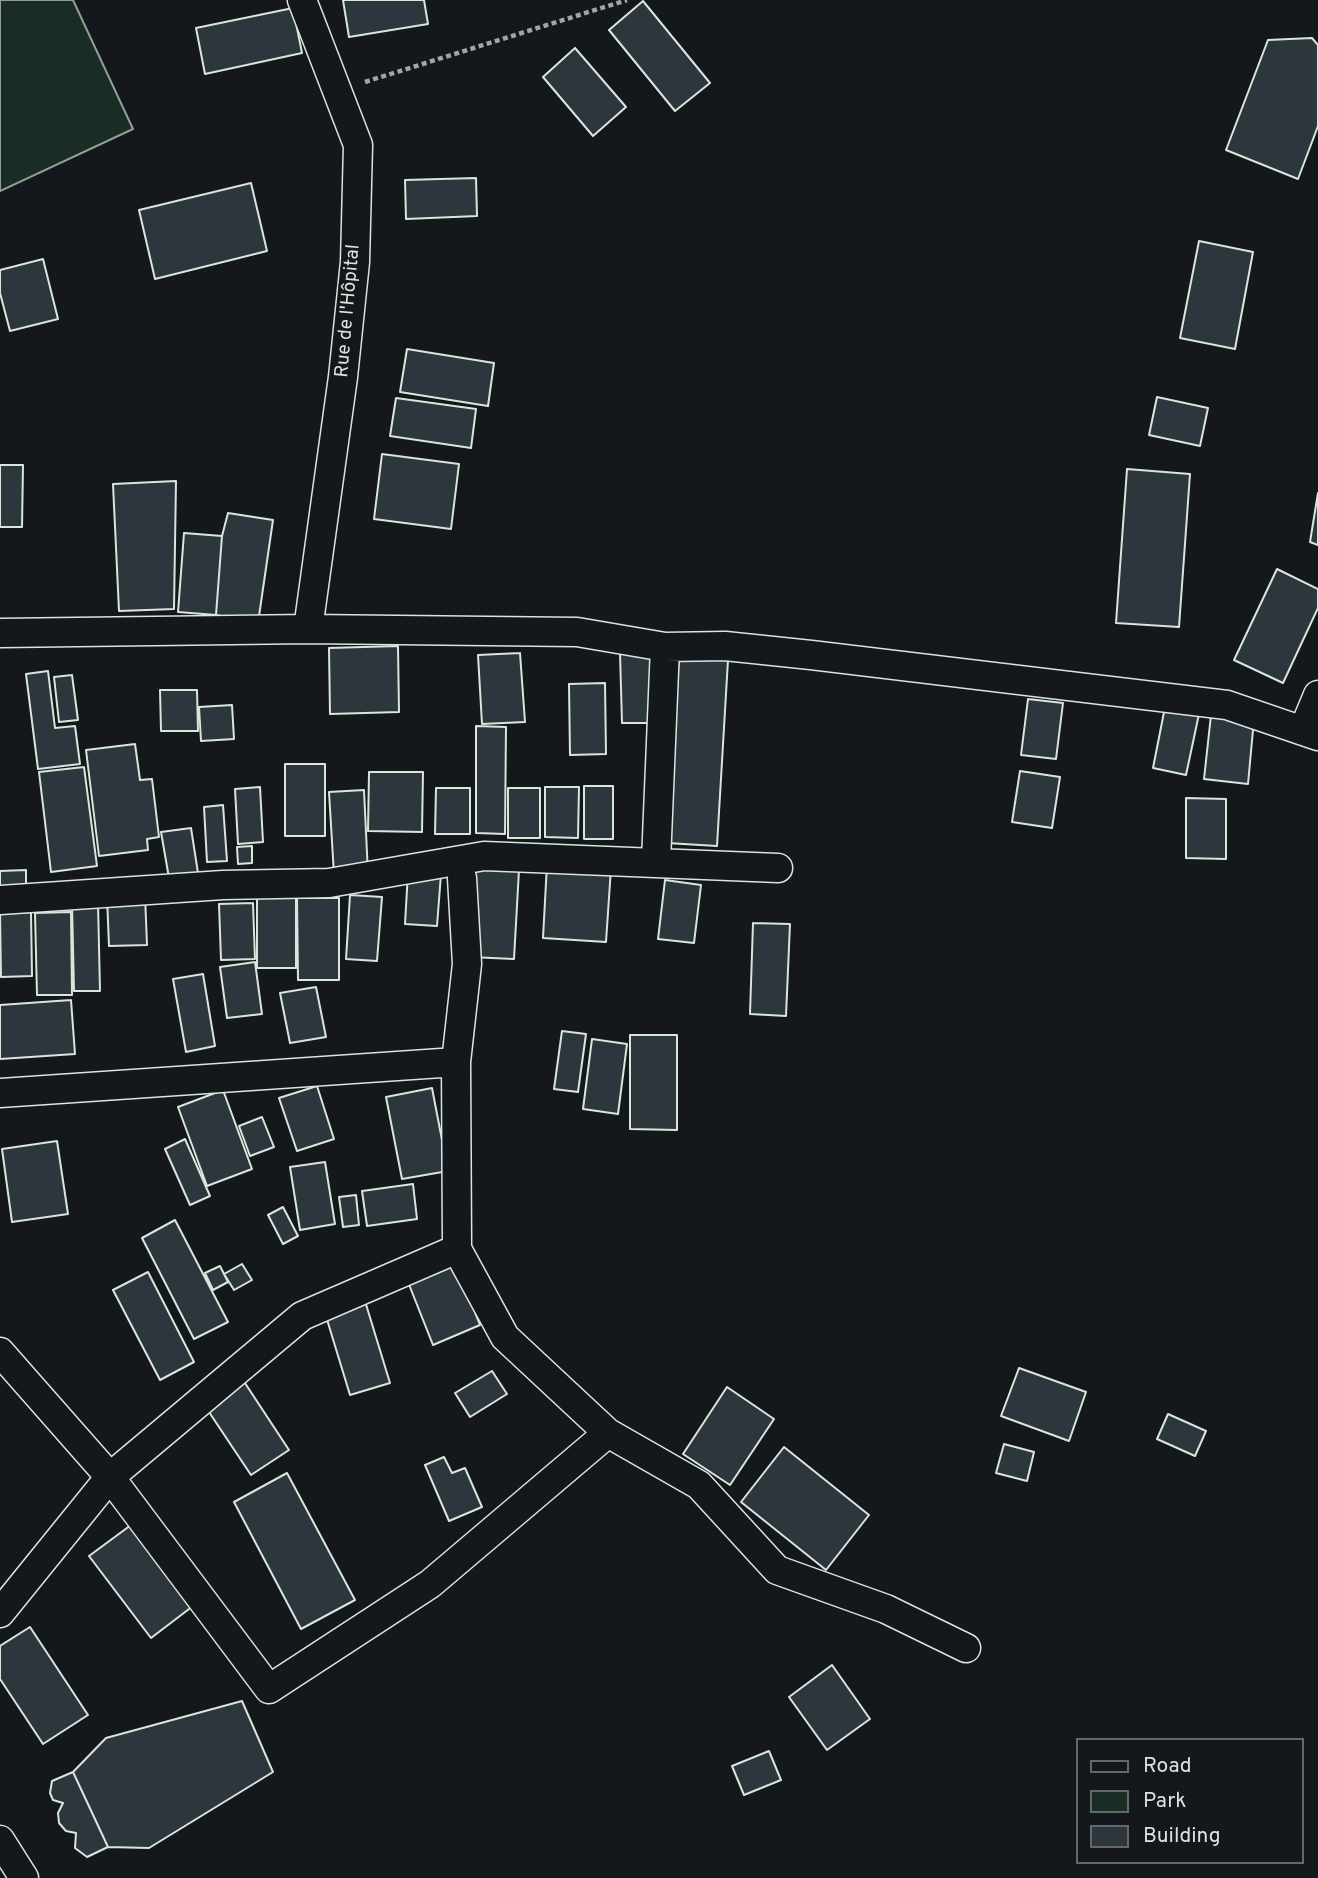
<!DOCTYPE html>
<meta charset="utf-8">
<style>
body{margin:0}
#map{position:relative;width:1318px;height:1878px;overflow:hidden;background:#14181c;font-family:Overpass,sans-serif}
canvas{display:block}
.legend{position:absolute;left:1076px;top:1738px;width:228px;height:126px;box-sizing:border-box;background:#14181c;border:2px solid #626a69;margin:0;padding:9px 12px;list-style:none;font-size:21px;color:#d8e6dc}
.legend li{display:flex;align-items:center;gap:14px;height:35px}
.legend b{width:35px;border:2px solid #626a69}
</style>
<div id="map">
<canvas width="1318" height="1878"></canvas>
<ul class="legend">
<li><b style="height:9px;background:#14181c"></b>Road</li>
<li><b style="height:19px;background:#1a2d24"></b>Park</li>
<li><b style="height:19px;background:#2c363c"></b>Building</li>
</ul>
</div>
<script>
const c = document.querySelector('canvas').getContext('2d');
c.lineJoin = 'round';
function fillPath(path, color) {
  c.fillStyle = color;
  c.fill(path, 'evenodd');
}
function toPath(rows) {
  const path = new Path2D();
  for (const r of rows) {
    path.moveTo(r[0], r[1]);
    for (let i = 2; i < r.length; i += 2) path.lineTo(r[i], r[i + 1]);
  }
  return path;
}
function strokePath(path, color, width, dash) {
  c.strokeStyle = color;
  c.lineWidth = width;
  c.lineCap = dash ? 'butt' : 'round';
  c.setLineDash(dash || []);
  c.stroke(path);
}
function drawText(font, color, halo, rows, align = 'center') {
  c.font = font + ' Overpass,sans-serif';
  c.lineWidth = 5;
  c.setLineDash([]);
  c.textBaseline = 'middle';
  c.strokeStyle = halo;
  c.fillStyle = color;
  for (const [text, x, y, turn = 0] of rows) {
    c.save();
    c.translate(x, y);
    c.rotate((+turn || 0) * Math.PI / 180);
    c.textAlign = isNaN(turn) ? turn : align;
    if (halo) c.strokeText(text, 0, 0);
    c.fillText(text, 0, 0);
    c.restore();
  }
}
const green = toPath([
 [0,0,73,0,133,129,0,191,0,0]
]);
const building = toPath([
 [343,0,424,0,428,24,349,37,343,0],
 [643,1,710,83,675,111,609,30,643,1],
 [293,8,302,53,205,74,196,28,293,8],
 [1312,38,1318,45,1318,126,1298,179,1226,150,1268,40,1312,38],
 [575,48,626,107,593,136,543,77,575,48],
 [476,178,477,216,406,219,405,180,476,178],
 [251,183,267,251,155,279,139,210,251,183],
 [1199,241,1253,252,1235,349,1180,338,1199,241],
 [43,259,58,319,10,331,0,293,0,270,43,259],
 [407,349,494,363,488,406,400,392,407,349],
 [1157,397,1208,408,1200,446,1149,435,1157,397],
 [396,398,476,409,471,448,390,436,396,398],
 [382,454,459,464,451,529,374,519,382,454],
 [0,465,23,465,22,527,0,527,0,465],
 [1127,469,1190,474,1179,627,1116,623,1127,469],
 [176,481,174,609,119,611,113,484,176,481],
 [1318,493,1318,545,1310,542,1318,493],
 [228,513,273,520,258,623,216,615,222,536,228,513],
 [184,533,222,536,216,615,178,612,184,533],
 [1277,569,1318,589,1318,608,1283,683,1234,660,1277,569],
 [398,646,399,712,330,714,329,648,398,646],
 [650,652,651,723,622,723,620,653,650,652],
 [520,653,525,722,482,724,478,655,520,653],
 [679,656,728,660,717,846,667,843,679,656],
 [48,671,55,728,75,726,80,764,38,769,26,674,48,671],
 [72,675,78,720,59,722,54,677,72,675],
 [605,683,606,754,570,755,569,684,605,683],
 [160,690,197,690,198,731,161,731,160,690],
 [1028,699,1063,703,1056,759,1021,755,1028,699],
 [232,705,234,739,201,741,199,707,232,705],
 [1165,707,1199,714,1186,775,1153,768,1165,707],
 [1211,715,1254,719,1248,784,1204,779,1211,715],
 [476,726,506,727,505,834,476,833,476,726],
 [135,744,140,780,152,779,159,837,147,839,148,850,99,856,86,750,135,744],
 [285,764,325,764,325,836,285,836,285,764],
 [84,767,97,866,51,872,39,772,84,767],
 [1020,771,1060,777,1052,828,1012,822,1020,771],
 [369,772,423,772,422,832,368,831,369,772],
 [584,786,613,786,613,839,584,839,584,786],
 [260,787,263,842,238,844,235,789,260,787],
 [545,787,579,787,578,838,545,837,545,787],
 [436,788,470,788,470,834,435,834,436,788],
 [508,788,540,788,540,838,508,838,508,788],
 [364,790,368,874,334,875,329,792,364,790],
 [1186,798,1226,799,1226,859,1186,858,1186,798],
 [223,805,227,861,207,862,204,807,223,805],
 [191,828,198,873,169,878,161,832,191,828],
 [252,846,252,863,238,864,237,847,252,846],
 [547,864,611,868,606,942,543,938,547,864],
 [476,868,519,870,514,959,470,957,476,868],
 [26,870,26,892,0,893,0,871,26,870],
 [408,872,441,874,437,926,405,924,408,872],
 [665,880,701,885,694,943,658,939,665,880],
 [145,895,147,945,109,946,107,897,145,895],
 [350,895,382,897,377,961,346,959,350,895],
 [257,897,296,897,296,968,257,968,257,897],
 [297,898,339,898,339,980,298,980,297,898],
 [98,903,100,991,74,991,72,904,98,903],
 [253,903,255,959,221,960,219,904,253,903],
 [31,912,32,976,1,977,0,913,31,912],
 [71,912,72,995,37,995,35,913,71,912],
 [753,923,790,924,786,1016,750,1014,753,923],
 [255,962,262,1014,227,1018,220,967,255,962],
 [203,974,215,1046,186,1052,173,979,203,974],
 [316,987,326,1037,290,1043,280,993,316,987],
 [71,1000,75,1054,0,1059,0,1005,71,1000],
 [562,1031,586,1034,578,1092,554,1089,562,1031],
 [630,1035,677,1035,677,1130,630,1129,630,1035],
 [592,1039,627,1044,618,1114,583,1109,592,1039],
 [317,1086,334,1139,297,1151,279,1098,317,1086],
 [432,1088,448,1171,402,1179,386,1097,432,1088],
 [223,1090,252,1169,207,1186,178,1107,223,1090],
 [262,1117,274,1147,250,1156,239,1126,262,1117],
 [185,1139,210,1196,190,1205,165,1149,185,1139],
 [57,1141,68,1214,12,1222,2,1149,57,1141],
 [325,1162,335,1224,300,1230,290,1167,325,1162],
 [413,1184,417,1219,367,1226,362,1191,413,1184],
 [356,1195,359,1225,343,1227,339,1197,356,1195],
 [283,1207,298,1236,283,1244,268,1215,283,1207],
 [175,1220,228,1322,194,1339,142,1238,175,1220],
 [453,1257,480,1325,433,1345,406,1277,453,1257],
 [242,1264,252,1280,234,1290,224,1274,242,1264],
 [220,1266,228,1282,213,1290,205,1273,220,1266],
 [148,1272,194,1362,160,1380,113,1290,148,1272],
 [365,1301,390,1383,350,1395,325,1313,365,1301],
 [1019,1368,1086,1392,1069,1441,1001,1416,1019,1368],
 [492,1371,507,1394,470,1417,455,1393,492,1371],
 [241,1377,289,1450,251,1475,203,1403,241,1377],
 [727,1387,774,1419,730,1485,683,1454,727,1387],
 [1168,1414,1206,1431,1195,1456,1157,1439,1168,1414],
 [1004,1444,1034,1452,1027,1481,996,1473,1004,1444],
 [784,1447,869,1515,826,1570,741,1502,784,1447],
 [444,1457,452,1473,465,1468,482,1507,449,1521,425,1465,444,1457],
 [287,1473,355,1600,301,1629,234,1502,287,1473],
 [131,1525,193,1606,151,1638,89,1556,131,1525],
 [30,1627,88,1715,43,1744,0,1679,0,1646,30,1627],
 [832,1665,870,1719,827,1750,789,1697,832,1665],
 [242,1701,273,1772,149,1848,108,1847,73,1772,106,1738,242,1701],
 [769,1751,781,1780,744,1795,732,1766,769,1751],
 [73,1772,108,1847,87,1857,75,1848,76,1833,66,1831,59,1823,58,1813,63,1803,53,1800,50,1793,52,1781,73,1772]
]);
const path = toPath([
 [365,82,627,0]
]);
const minor = toPath([
 [302,0,358,145,355,262,343,377,308,629],
 [0,633,308,629,577,632,665,647,725,646,811,655,1227,705,1318,736],
 [1303,731,1318,695],
 [656,861,665,647],
 [0,900,223,885,329,883,484,856,778,868],
 [0,1093,456,1062],
 [457,1249,505,1337,608,1433,699,1485,777,1570,886,1609,966,1648],
 [0,1352,110,1477,269,1689,430,1584,608,1433],
 [0,1613,110,1477,302,1316,457,1249,456,1062,467,964,462,878],
 [0,1840,24,1878]
]);
const streetNames = [
 ["Rue de l'Hôpital",349,311,-85]
];
fillPath(green, '#1a2d24');
strokePath(green, '#939e99', 2);
fillPath(building, '#2c363c');
strokePath(building, '#d8e6dc', 2);
strokePath(minor, '#d8e6dc', 31);
strokePath(path, '#9da8a2', 4.5, [5, 3.5]);
strokePath(minor, '#14181c', 28);
drawText('19px', '#d8e6dc', '#14181c', streetNames);
</script>
